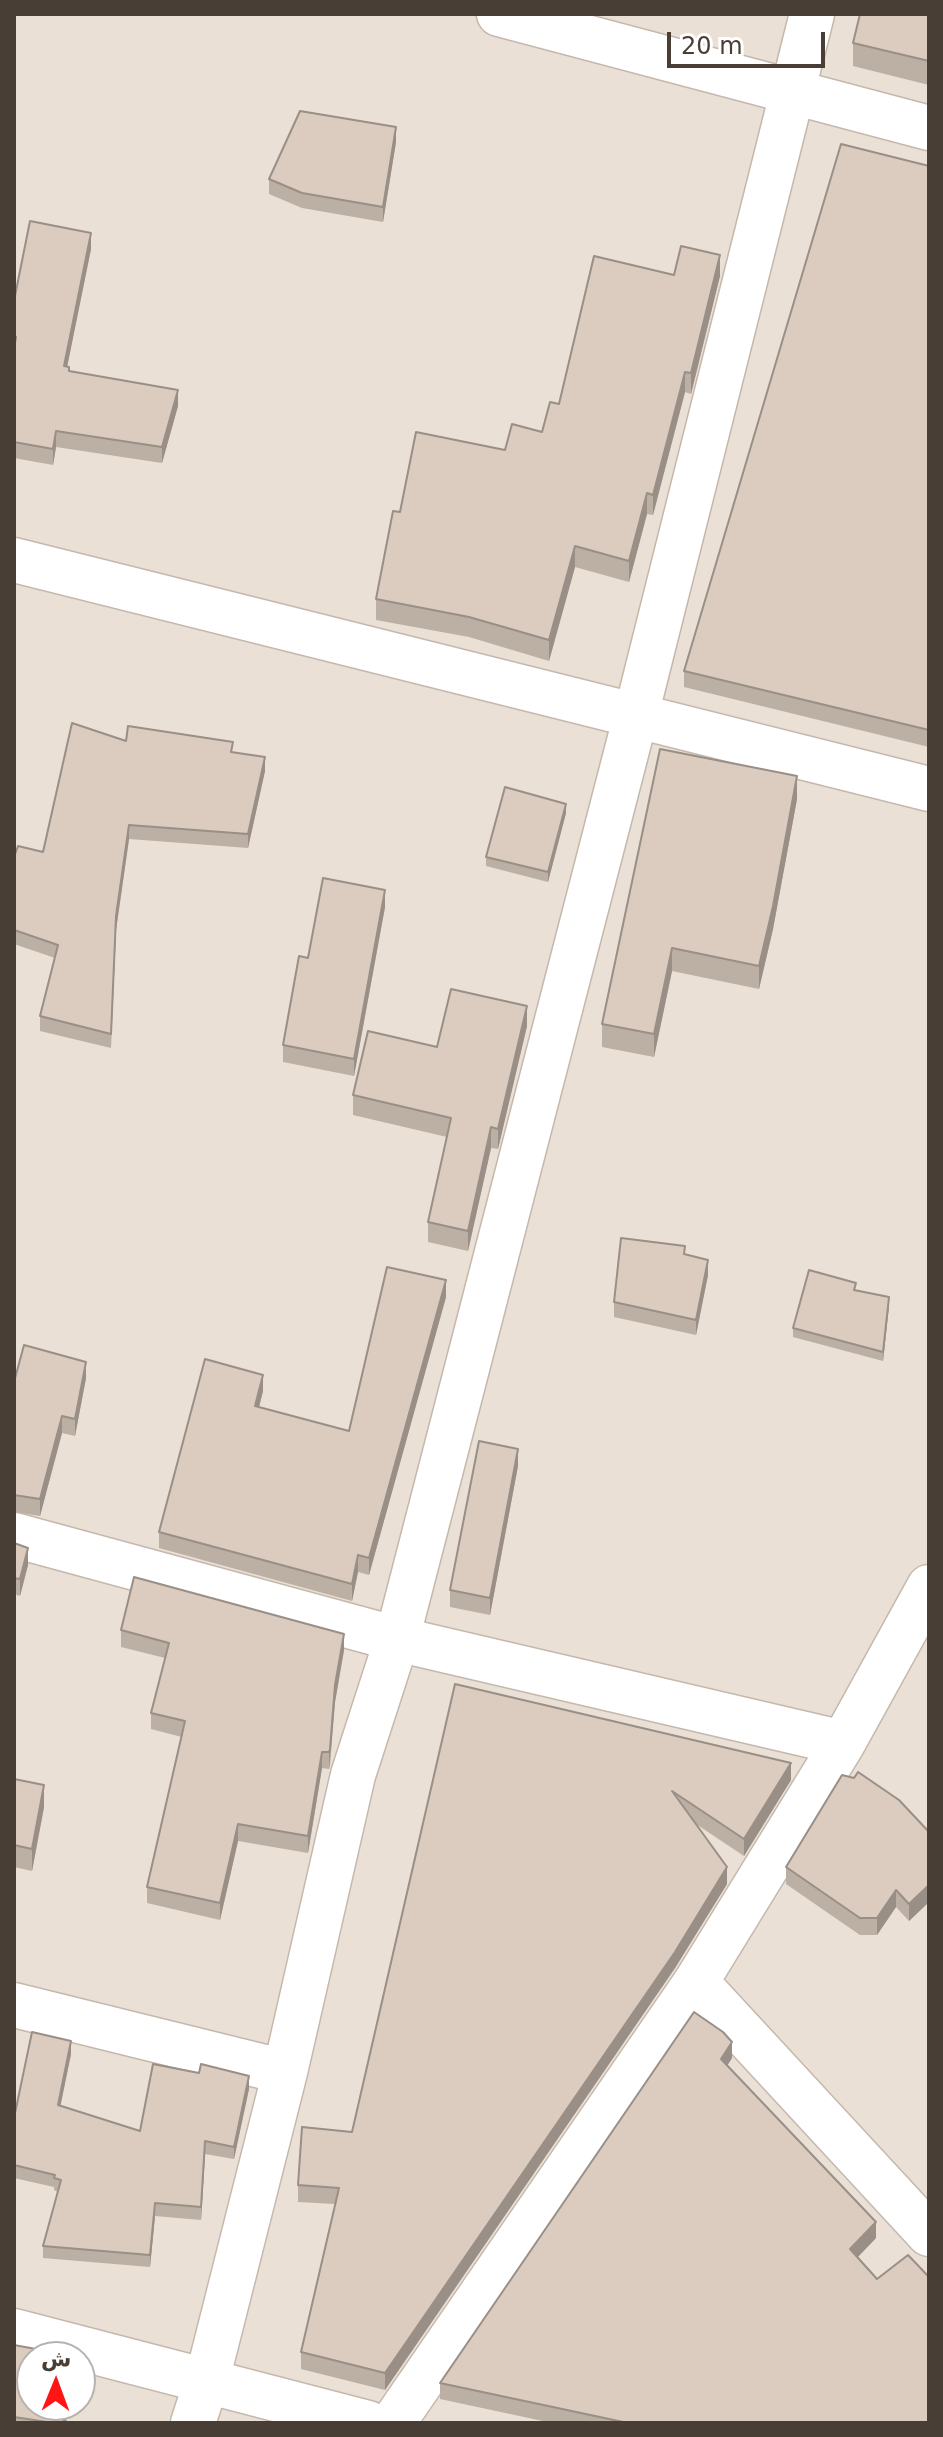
<!DOCTYPE html>
<meta charset="utf-8">
<style>
body{margin:0}
#map{position:relative;width:943px;height:2437px;overflow:hidden;background:#f5efe7;font-family:"DejaVu Sans",Vazirmatn,sans-serif}
canvas{display:block}
.frame{position:absolute;inset:0;border:16px solid #493e35;pointer-events:none}
.north{position:absolute;left:16px;top:2341px;width:80px;height:80px;box-sizing:border-box;background:#fff;border:2px solid #b6b2ae;border-radius:50%;rotate:1deg;font-size:22px;font-weight:700;line-height:32px;text-align:center;color:#493e35}
.north::after{content:'';display:block;margin:auto;width:28px;height:36px;background:#ff1515;clip-path:polygon(50% 0,100% 100%,50% 72%,0 100%)}
.scale{position:absolute;left:667px;top:32px;width:158px;height:36px;box-sizing:border-box;border:4px solid #493e35;border-top:0;padding-left:10px;font-size:24px;line-height:28px;white-space:nowrap;color:#493e35;-webkit-text-stroke:6px #fff;paint-order:stroke}
</style>
<div id="map">
<canvas width="943" height="2437"></canvas>
<div class="frame"></div>
<div class="north">ش</div>
<div class="scale">20 m</div>
</div>
<script>
const c = document.querySelector('canvas').getContext('2d');
c.lineJoin = 'round';
function fillPath(path, color) {
  c.fillStyle = color;
  c.fill(path, 'evenodd');
}
function toPath(rows) {
  const path = new Path2D();
  for (const r of rows) {
    path.moveTo(r[0], r[1]);
    for (let i = 2; i < r.length; i += 2) path.lineTo(r[i], r[i + 1]);
  }
  return path;
}
function strokePath(path, color, width, dash) {
  c.strokeStyle = color;
  c.lineWidth = width;
  c.lineCap = dash ? 'butt' : 'round';
  c.setLineDash(dash || []);
  c.stroke(path);
}
const residential = toPath([
 [14,14,929,14,929,2423,14,2423],
 [32,2357,80,2357,80,2405,32,2405]
]);
const street = toPath([
 [499,14,929,128],
 [14,560,929,789],
 [14,1535,397,1639,843,1743],
 [696,1982,929,2234],
 [14,2005,285,2072],
 [14,2331,368,2423],
 [193,2423,207,2380,285,2072,353,1775,397,1639,636,715,812,14],
 [393,2423,696,1982,843,1743,929,1587]
]);
const wall = toPath([
 [929,14,929,85,853,66,853,43],
 [396,142,383,222,302,208,269,194,269,179],
 [929,166,929,747,684,687,684,671],
 [91,249,67,367,69,371,178,406,162,463,56,447,53,465,14,458,14,301],
 [674,275,720,276,691,394,685,392,653,515,647,514,629,582,575,567,549,661,469,637,376,620,376,599,400,512,505,450,542,432,559,404],
 [126,741,233,752,265,771,248,848,129,839,116,930,111,1048,40,1031,40,1016,55,958,14,944,14,857,43,852],
 [797,799,773,929,759,989,672,971,654,1057,602,1047,602,1024],
 [566,813,548,882,486,866,486,857],
 [385,907,354,1076,283,1062,283,1045,308,958],
 [527,1026,498,1149,491,1148,468,1251,428,1242,428,1222,447,1137,353,1115,353,1095,437,1047],
 [685,1254,708,1275,696,1335,614,1317,614,1302],
 [856,1290,889,1306,883,1361,793,1337,793,1328],
 [446,1297,369,1575,358,1572,352,1601,159,1548,159,1532,263,1391,259,1407,349,1431],
 [86,1378,75,1436,62,1433,40,1516,14,1512,14,1382],
 [518,1466,490,1615,450,1607,450,1590],
 [14,1543,28,1565,20,1596,14,1594],
 [121,1630,344,1650,335,1702,330,1766,329,1769,322,1768,308,1853,238,1841,220,1920,147,1903,147,1887,182,1737,151,1729,151,1713,165,1658,121,1647],
 [455,1684,791,1780,744,1856,696,1824,727,1884,675,1968,385,2390,301,2369,301,2352,335,2204,298,2202,298,2185,352,2132],
 [14,1779,44,1807,32,1871,14,1867],
 [929,1832,929,1902,909,1921,896,1907,877,1935,860,1935,786,1884,786,1867],
 [71,2054,60,2106,140,2131,249,2089,234,2159,205,2154,201,2220,155,2216,150,2267,43,2258,43,2246,58,2192,54,2190,54,2187,14,2178,14,2118],
 [732,2058,727,2066,876,2238,858,2257,877,2279,929,2423,552,2423,440,2399,440,2383],
 [14,2345,66,2423,14,2423]
]);
const shadedWall = toPath([
 [396,127,396,142,383,222,383,207],
 [91,233,91,249,64,382,64,366],
 [720,255,720,276,691,394,691,373],
 [685,372,685,392,653,515,653,495],
 [178,390,178,406,162,463,162,447],
 [56,431,56,447,53,465,53,449],
 [647,493,647,514,629,582,629,561],
 [575,546,575,567,549,661,549,640],
 [265,757,265,771,248,848,248,834],
 [797,776,797,799,773,929,759,989,759,966],
 [566,804,566,813,548,882,548,872],
 [129,825,129,839,116,930,111,1048,116,916],
 [385,890,385,907,354,1076,354,1059],
 [672,948,672,971,654,1057,654,1034],
 [527,1006,527,1026,498,1149,498,1129],
 [491,1127,491,1148,468,1251,468,1231],
 [708,1260,708,1275,696,1335,696,1320],
 [446,1280,446,1297,369,1575,369,1558],
 [889,1297,889,1306,883,1361,883,1352],
 [86,1362,86,1378,75,1436,75,1419],
 [263,1375,263,1391,255,1423,255,1406],
 [62,1416,62,1433,40,1516,40,1499],
 [518,1449,518,1466,490,1615,490,1598],
 [28,1548,28,1565,20,1596,20,1579],
 [358,1555,358,1572,352,1601,352,1584],
 [344,1634,344,1650,335,1702,329,1769,329,1752,335,1685],
 [322,1752,322,1768,308,1853,308,1836],
 [791,1763,791,1780,744,1856,744,1839],
 [44,1785,44,1807,32,1871,32,1849],
 [238,1824,238,1841,220,1920,220,1903],
 [727,1867,727,1884,675,1968,385,2390,385,2373],
 [929,1885,929,1902,909,1921,909,1904],
 [896,1890,896,1907,877,1935,877,1918],
 [71,2041,71,2054,58,2118,58,2105],
 [732,2042,732,2058,721,2075,721,2059],
 [249,2076,249,2089,234,2159,234,2147],
 [205,2141,205,2154,201,2220,201,2207],
 [155,2203,155,2216,150,2267,150,2255],
 [876,2222,876,2238,850,2265,850,2249],
 [66,2405,69,2405,66,2423,63,2423]
]);
const building = toPath([
 [860,14,929,14,929,61,853,43,860,14],
 [300,111,396,127,383,207,302,193,269,179,300,111],
 [841,144,929,166,929,730,684,671,841,144],
 [30,221,91,233,64,366,69,367,69,371,178,390,162,447,56,431,53,449,14,442,14,349,16,337,14,337,14,301,30,221],
 [681,246,720,255,691,373,685,372,653,495,647,493,629,561,575,546,549,640,469,617,376,599,393,511,400,512,416,432,505,450,512,424,542,432,550,402,559,404,594,256,674,275,681,246],
 [72,723,126,741,128,726,233,742,231,752,265,757,248,834,129,825,116,916,111,1034,40,1016,58,945,14,930,14,857,18,846,43,852,72,723],
 [660,749,797,776,773,906,759,966,672,948,654,1034,602,1024,660,749],
 [505,787,566,804,548,872,486,857,505,787],
 [323,878,385,890,354,1059,283,1045,299,956,308,958,323,878],
 [451,989,527,1006,498,1129,491,1127,468,1231,428,1222,451,1118,353,1095,368,1031,437,1047,451,989],
 [621,1238,685,1246,684,1254,708,1260,696,1320,614,1302,621,1238],
 [387,1267,446,1280,369,1558,358,1555,352,1584,159,1532,205,1359,263,1375,255,1406,349,1431,387,1267],
 [809,1270,856,1283,854,1290,889,1297,883,1352,793,1328,809,1270],
 [24,1345,86,1362,75,1419,62,1416,40,1499,14,1495,14,1382,24,1345],
 [479,1441,518,1449,490,1598,450,1590,479,1441],
 [14,1543,28,1548,20,1579,14,1578,14,1543],
 [134,1577,344,1634,335,1685,330,1749,329,1752,322,1752,308,1836,238,1824,220,1903,147,1887,185,1721,151,1713,169,1643,121,1630,134,1577],
 [455,1684,791,1763,744,1839,672,1791,727,1867,675,1952,385,2373,301,2352,339,2188,298,2185,302,2127,352,2132,455,1684],
 [858,1772,899,1800,929,1832,929,1885,909,1904,896,1890,877,1918,860,1918,786,1867,842,1775,854,1778,858,1772],
 [14,1779,44,1785,32,1849,14,1845,14,1779],
 [694,2012,723,2032,732,2042,721,2059,876,2222,850,2249,877,2279,908,2255,929,2277,929,2423,628,2423,440,2383,694,2012],
 [32,2032,71,2041,58,2105,140,2131,153,2064,199,2073,201,2064,249,2076,234,2147,205,2141,201,2207,155,2203,150,2255,43,2246,61,2180,54,2178,55,2175,14,2165,14,2118,32,2032],
 [14,2345,74,2356,74,2357,32,2357,32,2405,66,2405,63,2423,54,2423,14,2417,14,2345]
]);
fillPath(residential, '#eae0d5');
strokePath(street, '#c5b8ac', 47);
strokePath(street, '#fff', 44);
fillPath(wall, '#bcafa4');
fillPath(shadedWall, '#998f86');
fillPath(building, '#dbccbf');
strokePath(building, '#998f86', 2);
</script>
